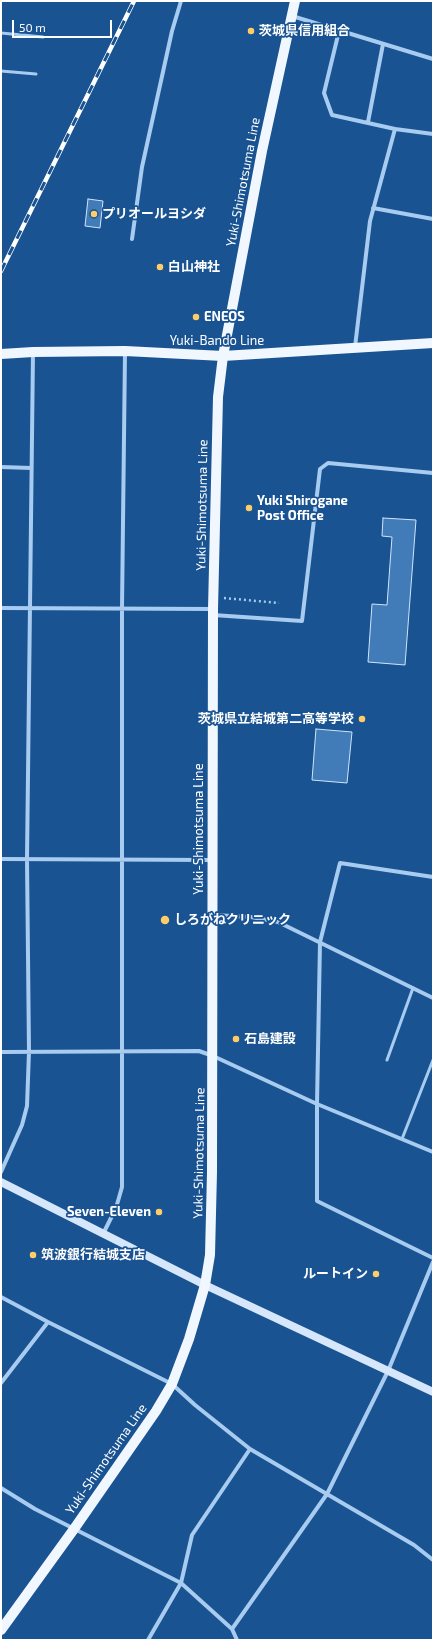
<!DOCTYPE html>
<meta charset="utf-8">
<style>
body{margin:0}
#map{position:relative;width:434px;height:1641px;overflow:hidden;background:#195392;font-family:"Exo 2",sans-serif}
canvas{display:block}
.frame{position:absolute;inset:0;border:2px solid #fff;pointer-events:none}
.scale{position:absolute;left:12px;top:20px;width:100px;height:18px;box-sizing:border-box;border:2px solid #fff;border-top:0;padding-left:5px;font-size:12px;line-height:14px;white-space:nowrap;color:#fff;-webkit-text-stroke:3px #195392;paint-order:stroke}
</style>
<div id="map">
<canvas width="434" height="1641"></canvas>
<div class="frame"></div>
<div class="scale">50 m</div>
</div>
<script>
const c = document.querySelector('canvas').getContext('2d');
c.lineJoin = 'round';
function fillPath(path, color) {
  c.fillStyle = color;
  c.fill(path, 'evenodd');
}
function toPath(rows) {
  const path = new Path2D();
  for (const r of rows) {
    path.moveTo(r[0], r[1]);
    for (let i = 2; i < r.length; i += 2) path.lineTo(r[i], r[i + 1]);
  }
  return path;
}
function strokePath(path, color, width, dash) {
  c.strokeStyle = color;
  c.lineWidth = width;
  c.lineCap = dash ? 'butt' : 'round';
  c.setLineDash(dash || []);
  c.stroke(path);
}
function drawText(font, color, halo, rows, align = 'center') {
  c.font = font + ' "Exo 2","Noto Sans JP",sans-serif';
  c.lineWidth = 3.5;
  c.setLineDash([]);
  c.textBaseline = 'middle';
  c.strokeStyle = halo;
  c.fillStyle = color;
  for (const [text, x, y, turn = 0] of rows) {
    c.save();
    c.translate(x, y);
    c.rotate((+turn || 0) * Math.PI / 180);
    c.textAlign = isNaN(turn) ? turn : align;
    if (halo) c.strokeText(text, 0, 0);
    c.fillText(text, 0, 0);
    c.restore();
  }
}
const building = toPath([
 [88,199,103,201,100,228,85,226,88,199],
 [383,518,416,520,405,665,368,662,372,604,387,605,392,537,382,536,383,518],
 [316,729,352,732,347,783,312,780,316,729]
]);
const path = toPath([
 [224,598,279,603]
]);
const lane = toPath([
 [1,33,43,37],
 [1,71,36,74],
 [387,1060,413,988],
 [402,1139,433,1060]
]);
const street = toPath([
 [292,16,433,59],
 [339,31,324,93,332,115,395,129],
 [368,122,383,44],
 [373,208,433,219],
 [132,239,142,167,172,31,181,1],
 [355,347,370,221,395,129,433,134],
 [1,467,31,468],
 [1,608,212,609],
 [213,615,302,621,320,469,328,463,433,473],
 [1,859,212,860],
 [433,877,340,863,320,942,317,1104,317,1201,433,1258],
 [213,915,251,917,278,922,433,998],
 [1,1052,199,1051,213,1056,317,1104,433,1152],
 [1,1172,22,1125,27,1106,29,1052,27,859,33,352],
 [103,1234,116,1208,122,1187,122,608,125,352],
 [1,1297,48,1322,172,1384,195,1405,250,1449,414,1545,433,1560],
 [1,1383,48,1322],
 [1,1488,35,1509,181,1583,232,1629,237,1640],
 [232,1629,327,1494,388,1371,433,1262],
 [148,1640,181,1583,192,1535,250,1449]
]);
const secondary = toPath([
 [1,1182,205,1285,433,1392]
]);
const primary = toPath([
 [1,354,33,352,125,351,223,356,433,343],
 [1,1630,74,1529,156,1411,172,1384,189,1339,205,1285,210,1255,212,1172,213,609,218,397,223,356,262,151,295,1]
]);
const rail = toPath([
 [1,271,134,1]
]);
const markers = [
 [251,31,4,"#ffcd67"],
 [94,214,4,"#ffcd67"],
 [160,267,4,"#ffcd67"],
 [196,317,4,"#ffcd67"],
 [249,508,4,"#ffcd67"],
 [362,719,4,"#ffcd67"],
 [165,920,5,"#ffcd67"],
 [236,1039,4,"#ffcd67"],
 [159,1212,4,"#ffcd67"],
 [33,1255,4,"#ffcd67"],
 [376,1274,4,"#ffcd67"]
];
const poiNames = [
 ["茨城県信用組合",259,31],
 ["プリオールヨシダ",102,214],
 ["白山神社",168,267],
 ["ENEOS",204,317],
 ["Yuki Shirogane",257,501],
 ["Post Office",257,516],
 ["茨城県立結城第二高等学校",354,719,"right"],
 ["しろがねクリニック",174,920],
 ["石島建設",244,1039],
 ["Seven-Eleven",151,1212,"right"],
 ["筑波銀行結城支店",41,1255],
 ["ルートイン",368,1274,"right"]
];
const streetNames = [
 ["Yuki-Shimotsuma Line",243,182,-79],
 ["Yuki-Bando Line",217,341],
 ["Yuki-Shimotsuma Line",202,505,-89],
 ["Yuki-Shimotsuma Line",199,829,-90],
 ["Yuki-Shimotsuma Line",199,1153,-89],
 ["Yuki-Shimotsuma Line",106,1459,-55]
];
fillPath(building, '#417cb9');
strokePath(building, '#cfe5fb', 1);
strokePath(path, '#a8cbf0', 2.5, [2, 3]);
strokePath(lane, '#a8cbf0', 3);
strokePath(street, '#a8cbf0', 4);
strokePath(secondary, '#d6e7fb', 8);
strokePath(primary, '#f1f7ff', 10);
strokePath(rail, '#fff', 4.5);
strokePath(rail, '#195392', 3, [9]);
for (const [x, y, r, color] of markers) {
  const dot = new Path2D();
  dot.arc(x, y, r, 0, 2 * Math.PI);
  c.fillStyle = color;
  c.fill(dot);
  strokePath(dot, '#195392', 1.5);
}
drawText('bold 13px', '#fff', '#195392', poiNames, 'left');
drawText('13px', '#fff', '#195392', streetNames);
</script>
